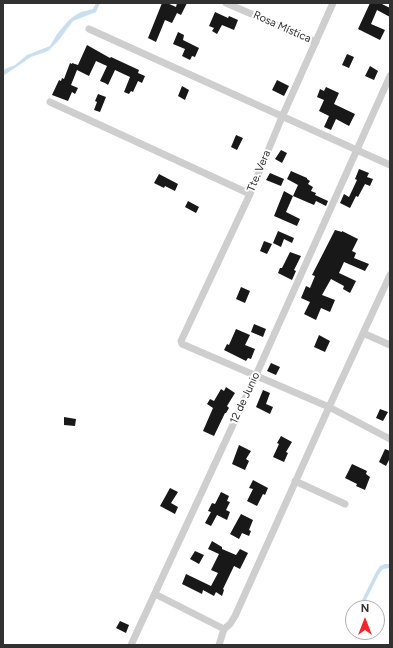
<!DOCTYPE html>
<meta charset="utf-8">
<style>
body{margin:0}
#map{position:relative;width:393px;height:648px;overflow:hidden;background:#fff;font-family:Figtree,sans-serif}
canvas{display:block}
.frame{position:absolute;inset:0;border:4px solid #313131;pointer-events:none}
.north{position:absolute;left:345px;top:600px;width:40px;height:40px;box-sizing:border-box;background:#fff;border:1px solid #adadad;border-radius:50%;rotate:0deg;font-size:11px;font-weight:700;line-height:16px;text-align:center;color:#313131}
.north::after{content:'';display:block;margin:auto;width:14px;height:18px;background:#f72429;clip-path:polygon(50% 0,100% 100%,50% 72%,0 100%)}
</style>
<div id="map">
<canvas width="393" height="648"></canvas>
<div class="frame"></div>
<div class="north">N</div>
</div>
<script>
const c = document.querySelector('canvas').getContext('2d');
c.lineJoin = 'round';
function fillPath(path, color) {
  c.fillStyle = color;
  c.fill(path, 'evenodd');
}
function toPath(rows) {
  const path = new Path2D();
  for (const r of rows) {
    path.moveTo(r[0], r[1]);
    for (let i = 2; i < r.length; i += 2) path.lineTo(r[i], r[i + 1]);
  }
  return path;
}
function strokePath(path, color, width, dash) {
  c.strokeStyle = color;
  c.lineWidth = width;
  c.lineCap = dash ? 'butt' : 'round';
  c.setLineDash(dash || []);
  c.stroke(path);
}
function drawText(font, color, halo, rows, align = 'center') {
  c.font = font + ' Figtree,sans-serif';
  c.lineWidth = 4;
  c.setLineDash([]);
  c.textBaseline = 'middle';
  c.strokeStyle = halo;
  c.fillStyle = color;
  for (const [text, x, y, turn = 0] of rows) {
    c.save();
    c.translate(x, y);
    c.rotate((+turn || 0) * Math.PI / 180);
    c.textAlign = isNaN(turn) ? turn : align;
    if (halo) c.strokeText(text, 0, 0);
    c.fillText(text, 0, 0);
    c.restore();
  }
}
const water = toPath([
 [96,3,100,3,96,12,73,21,59,40,48,51,31,57,3,76,3,72,5,69,15,65,27,55,50,46,57,34,68,21,74,16,81,12,93,9],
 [385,564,390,564,390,568,383,569,379,574,366,600,366,608,362,608,361,602,376,572,380,566]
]);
const building = toPath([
 [162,3,167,3,176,7,177,3,187,3,181,15,177,13,172,23,165,20,156,42,148,38],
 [370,3,380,3,390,8,390,17,377,10,371,24,385,30,380,40,358,29],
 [215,12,228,18,229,16,238,20,234,30,222,25,217,34,212,31,214,28,209,26],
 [178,32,184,35,183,40,199,48,195,57,192,56,190,60,182,56,185,49,173,44],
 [87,45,110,58,111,57,139,70,138,73,145,76,142,83,138,81,133,92,131,91,129,94,124,92,130,77,115,70,108,85,105,83,100,81,107,66,96,61,89,76,77,70,71,85,78,88,75,94,72,92,68,101,52,95,59,80,61,81,62,78,64,79,70,63,72,64,72,63,78,65],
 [347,54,354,57,349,68,342,65],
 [370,66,378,71,374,80,365,76],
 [277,80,289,86,284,96,272,90],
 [182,86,189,90,185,100,178,96],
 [326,87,339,93,334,104,355,114,349,126,336,119,331,130,324,127,329,116,319,111,324,100,317,97,320,89,324,91],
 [98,94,106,97,100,112,94,110,97,102,95,101],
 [236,135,243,138,237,150,231,147],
 [281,150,287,153,282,163,275,159],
 [359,169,369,173,367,177,373,179,370,186,365,184,358,197,356,196,350,208,340,203,344,194,349,197,357,180,355,179],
 [291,171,307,178,307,179,310,181,308,184,313,187,311,191,316,193,315,195,328,201,326,206,316,201,314,205,293,196,298,185,287,179],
 [270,173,284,179,281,186,266,180],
 [159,174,178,184,175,191,165,186,164,188,154,183],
 [284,191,293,196,286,212,300,219,297,226,274,216],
 [188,201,199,207,196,213,185,207],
 [335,230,342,232,342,231,358,239,352,251,356,253,354,258,369,264,365,271,344,262,339,273,356,281,350,293,343,289,344,286,331,279,322,295,335,300,330,312,321,308,316,320,304,314,310,302,301,298,306,286,310,288,315,276,312,275],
 [278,231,294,238,292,243,284,239,281,247,273,243],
 [264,241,272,244,267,254,260,251],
 [290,252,301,256,294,270,296,271,292,280,278,273,280,268,282,268],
 [241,287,250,291,245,303,236,299],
 [254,324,266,329,263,337,251,332],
 [236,329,250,335,245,345,255,349,251,359,248,358,246,361,224,350,227,344,229,345],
 [319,335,330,341,325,352,314,347],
 [271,363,280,367,276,375,267,371],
 [226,387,235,393,227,406,229,408,226,413,225,413,214,436,203,431,213,408,207,404,210,399,214,401,221,389,224,391],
 [263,390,270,393,266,404,273,407,270,414,256,407],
 [380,409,388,412,383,421,376,418],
 [64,417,76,419,75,426,64,425],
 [281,436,292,442,286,452,288,453,284,462,273,457,279,444,277,443],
 [239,445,251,451,246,459,249,461,245,470,232,464],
 [385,449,390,451,390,458,386,466,379,462],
 [352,464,367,471,366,474,370,477,365,490,356,486,357,484,345,478],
 [253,480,268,488,265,495,263,494,257,506,247,501,253,489,249,488],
 [170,488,178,492,171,503,178,507,175,514,160,506],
 [221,492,229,496,227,501,230,502,226,510,230,512,227,520,217,515,211,526,205,523,211,512,208,511,212,503,215,504],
 [241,514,253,520,249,530,251,531,249,536,242,533,239,539,230,534],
 [212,541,222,547,222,549,236,555,240,549,248,553,240,569,234,566,223,589,224,590,222,596,216,592,214,596,203,590,202,594,182,584,186,574,211,586,218,573,211,570,219,554,208,549],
 [195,551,204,555,199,564,190,559],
 [120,621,129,625,126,633,116,628]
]);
const minor = toPath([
 [226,3,316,42],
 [333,3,282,117,250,194,181,341,182,344,329,407,390,439],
 [89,29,390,165],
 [50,102,250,194],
 [363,333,390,345],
 [295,481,345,504],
 [155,594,224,629],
 [131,645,256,375,390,76],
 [219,645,224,629,230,624,235,616,329,407,390,275]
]);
const streetNames = [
 ["Rosa Mística",282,27,24],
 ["Tte. Vera",259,171,-67],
 ["12 de Junio",245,398,-65]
];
fillPath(water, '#c9dff0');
fillPath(building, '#181818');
strokePath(minor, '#cecece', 7);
drawText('11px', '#313131', '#fff', streetNames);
</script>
